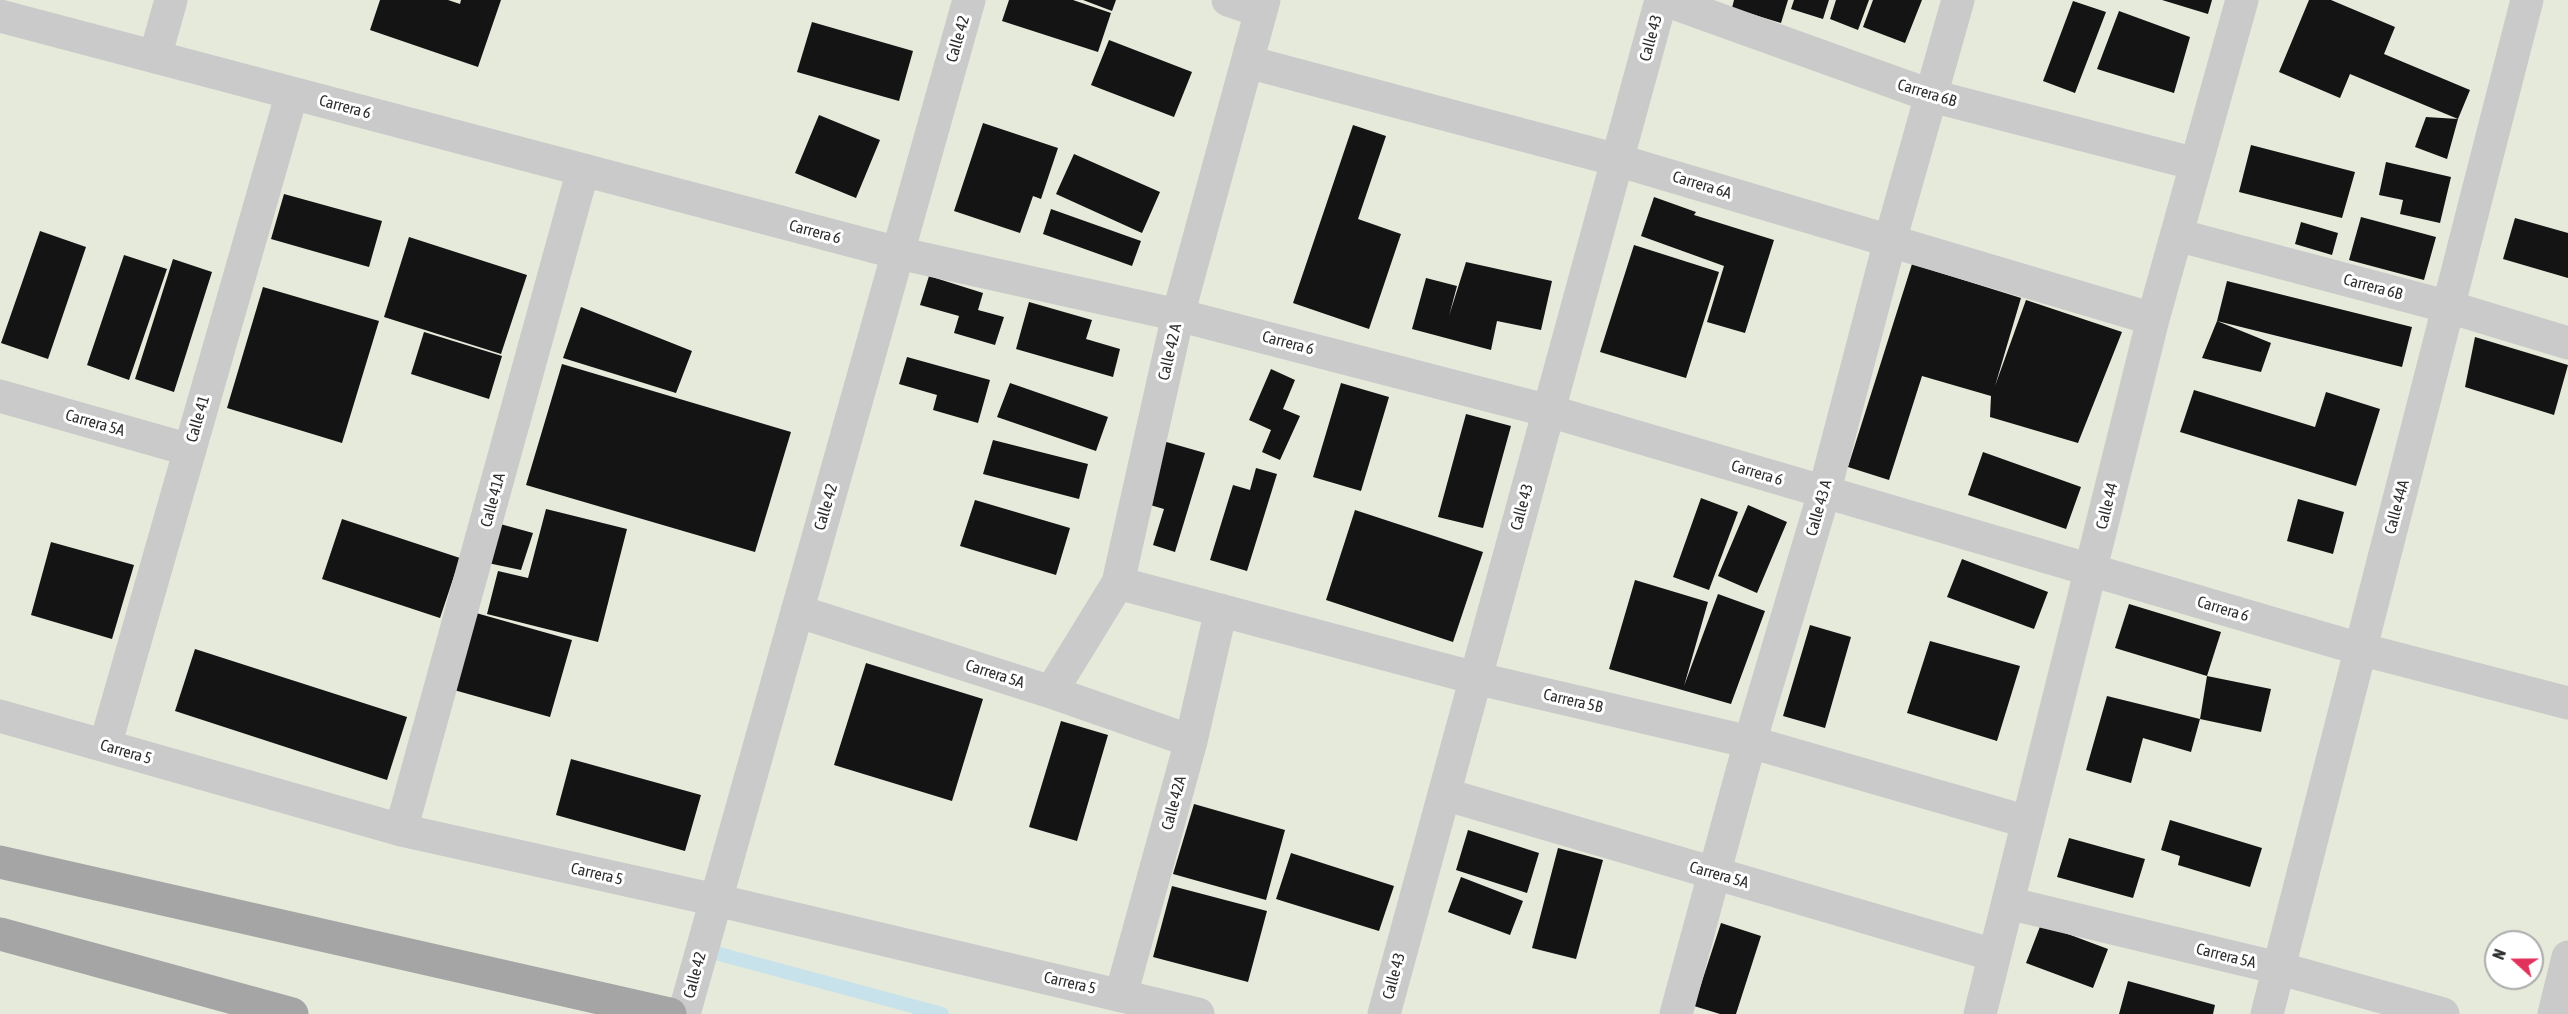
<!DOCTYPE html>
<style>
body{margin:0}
#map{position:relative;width:2568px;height:1014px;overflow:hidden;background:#fff;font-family:"Asap Condensed",sans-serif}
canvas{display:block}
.north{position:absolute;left:2484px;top:930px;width:60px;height:60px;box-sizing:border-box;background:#fff;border:2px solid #ababab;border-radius:50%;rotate:291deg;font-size:16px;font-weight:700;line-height:24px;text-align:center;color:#2d2d2d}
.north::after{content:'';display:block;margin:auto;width:21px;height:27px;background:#e1325b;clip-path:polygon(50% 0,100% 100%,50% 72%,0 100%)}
</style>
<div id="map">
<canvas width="2568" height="1014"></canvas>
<div class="north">N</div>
</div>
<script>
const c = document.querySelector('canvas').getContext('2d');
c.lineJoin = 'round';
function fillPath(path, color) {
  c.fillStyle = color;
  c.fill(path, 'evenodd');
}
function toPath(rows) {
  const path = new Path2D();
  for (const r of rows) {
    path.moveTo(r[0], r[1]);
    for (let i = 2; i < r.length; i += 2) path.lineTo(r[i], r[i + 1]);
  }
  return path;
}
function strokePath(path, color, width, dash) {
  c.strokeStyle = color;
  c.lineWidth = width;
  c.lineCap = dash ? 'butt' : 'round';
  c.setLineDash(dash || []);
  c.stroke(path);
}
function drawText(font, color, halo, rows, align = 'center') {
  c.font = font + ' "Asap Condensed",sans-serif';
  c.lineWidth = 6;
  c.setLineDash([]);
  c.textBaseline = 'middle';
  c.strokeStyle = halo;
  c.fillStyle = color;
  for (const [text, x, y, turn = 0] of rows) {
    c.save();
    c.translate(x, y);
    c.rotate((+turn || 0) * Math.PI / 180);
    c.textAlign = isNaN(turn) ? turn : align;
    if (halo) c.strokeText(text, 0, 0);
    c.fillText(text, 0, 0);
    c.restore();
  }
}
const green = toPath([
 [0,0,2568,0,2568,1014,0,1014],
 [2496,942,2532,942,2532,978,2496,978]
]);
const stream = toPath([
 [708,951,942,1014]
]);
const building = toPath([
 [380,0,448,0,460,4,461,0,501,0,478,67,370,30],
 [1009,0,1073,0,1111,13,1098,52,1002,21],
 [1083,0,1116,0,1112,11],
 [1734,0,1788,0,1781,23,1732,8],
 [1794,0,1829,0,1823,19,1791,9],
 [1836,0,1869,0,1858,30,1830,19],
 [1873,0,1922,0,1905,43,1863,27],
 [2162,0,2212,0,2208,14],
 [2309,0,2331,0,2395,27,2384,54,2470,90,2458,119,2447,159,2415,147,2426,117,2458,119,2350,74,2340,98,2279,72],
 [2073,1,2106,12,2075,93,2043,81],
 [2119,11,2190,37,2174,93,2097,69],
 [812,22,913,51,899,101,797,72],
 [1109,40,1192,72,1174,117,1091,85],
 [819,115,880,140,856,198,795,173],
 [983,123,1058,148,1041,199,1033,196,1020,233,954,211],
 [1353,125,1386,136,1358,219,1401,234,1369,329,1293,303],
 [2251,145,2355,172,2342,218,2239,192],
 [1074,154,1160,192,1142,233,1056,194],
 [2386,162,2451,177,2440,223,2400,214,2403,200,2379,195],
 [284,194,382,221,369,267,271,239],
 [1654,197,1696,212,1694,215,1774,240,1745,333,1707,322,1724,266,1641,236],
 [1051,209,1141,241,1132,266,1043,234],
 [2361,217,2436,237,2424,280,2349,260],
 [2515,218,2568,233,2568,278,2503,259],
 [2301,222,2338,233,2332,255,2295,244],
 [40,231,86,247,48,359,1,343],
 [409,237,527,275,501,354,384,317],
 [1634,245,1719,272,1686,378,1600,352],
 [124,255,167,269,129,380,87,365],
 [173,259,212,272,174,392,135,379],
 [1466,262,1552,281,1541,330,1497,321,1491,350,1412,329,1426,278,1457,286,1449,316],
 [1912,264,2021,298,1995,386,2026,300,2122,332,2078,443,1990,417,1991,396,1922,376,1889,480,1848,467],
 [929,276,983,293,978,310,1004,317,995,345,954,333,959,316,920,305],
 [2227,281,2412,327,2402,367,2217,321],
 [263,287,379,321,342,443,227,408],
 [1029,302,1092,320,1086,339,1120,349,1113,377,1016,349],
 [581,307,692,351,676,393,563,358],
 [2217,321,2271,343,2261,372,2202,358],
 [424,332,502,356,489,399,411,374],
 [2475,337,2568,365,2554,415,2465,387],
 [907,357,990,380,978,423,933,410,937,395,899,384],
 [562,364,791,432,755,552,526,485],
 [1271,369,1295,380,1283,409,1300,416,1280,460,1262,452,1271,430,1249,420],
 [1010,383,1108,417,1096,451,997,417],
 [1341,383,1389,397,1361,491,1313,477],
 [2194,390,2315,427,2326,392,2380,409,2356,486,2180,432],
 [1466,414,1511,426,1483,528,1438,517],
 [993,440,1088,464,1079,499,983,474],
 [1163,441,1205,453,1175,552,1153,545,1164,509,1143,503],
 [1983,452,2081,487,2066,529,1968,495],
 [1256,468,1277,474,1247,571,1210,560,1233,485,1250,490],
 [1701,498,1738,512,1709,590,1673,577],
 [2298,499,2344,512,2333,554,2287,541],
 [975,500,1070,528,1056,575,960,546],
 [1748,505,1787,522,1757,593,1718,576],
 [546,509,627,529,598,642,487,614,498,571,528,578],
 [1355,510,1483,552,1453,642,1326,600],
 [342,519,460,558,440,618,322,579],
 [493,522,533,533,521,570,483,562],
 [51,542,134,565,112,639,31,615],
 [1962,559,2048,592,2034,629,1947,597],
 [1635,580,1708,602,1684,686,1718,594,1765,611,1731,704,1609,669],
 [2129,604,2221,632,2207,676,2115,648],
 [476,613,572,640,550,717,454,690],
 [1810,625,1851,637,1825,728,1783,716],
 [1930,641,2020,666,1997,741,1907,713],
 [195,649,407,717,387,780,175,711],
 [866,663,983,699,952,801,834,765],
 [2207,676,2271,689,2261,732,2200,719],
 [2107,696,2200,719,2191,752,2143,738,2131,783,2086,770],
 [1061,721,1108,735,1077,841,1029,827],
 [571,759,701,795,685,851,556,815],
 [1194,804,1285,830,1266,900,1173,874],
 [2170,820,2262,848,2250,887,2178,865,2180,856,2161,850],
 [1468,830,1539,853,1527,893,1456,870],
 [2069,838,2145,859,2133,898,2057,877],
 [1558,848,1603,860,1576,959,1532,948],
 [1291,853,1394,886,1379,931,1276,899],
 [1461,877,1523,901,1510,935,1448,912],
 [1172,886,1267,911,1248,982,1153,957],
 [1721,923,1761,936,1736,1014,1720,1014,1694,1006],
 [2041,924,2108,949,2093,988,2026,963],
 [2128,981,2215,1005,2213,1014,2119,1014]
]);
const minor = toPath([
 [1228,0,1261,11],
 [1665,0,1932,96,2196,164],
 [0,16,898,253,1178,315,1549,411,2360,649,2568,703],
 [155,57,171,0],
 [1248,62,1617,160,2153,319],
 [2177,235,2449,307,2568,343],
 [0,396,190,450],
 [1118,583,1475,678,1750,742,2028,822],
 [797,611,1051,692,1191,741],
 [1051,692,1118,583,1178,315,1264,0],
 [0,716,401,830,716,900,1198,1014],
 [105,746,292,93],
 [1444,794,1994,955],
 [401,830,583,170],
 [2008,903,2278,968,2443,1014],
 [1121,995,1191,741,1221,610],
 [684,1014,969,0],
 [1384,1014,1661,0],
 [1676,1014,1750,742,1824,493,1890,241,1958,0],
 [1980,1014,2153,319,2242,0],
 [2267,1014,2527,0],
 [2554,1014,2568,957]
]);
const major = toPath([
 [0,862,670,1014],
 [0,934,292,1014]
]);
const streetNames = [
 ["Calle 43",1651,38,-75],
 ["Calle 42",958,39,-74],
 ["Carrera 6B",1927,93,17],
 ["Carrera 6",345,107,15],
 ["Carrera 6A",1702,185,17],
 ["Carrera 6",815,232,15],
 ["Carrera 6B",2373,287,15],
 ["Carrera 6",1288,343,15],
 ["Calle 42 A",1170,352,-77],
 ["Calle 41",198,419,-74],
 ["Carrera 5A",95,423,16],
 ["Carrera 6",1757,473,17],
 ["Calle 41A",493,500,-75],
 ["Calle 44",2107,506,-76],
 ["Calle 42",826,507,-74],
 ["Calle 43",1522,507,-75],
 ["Calle 44A",2397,507,-75],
 ["Calle 43 A",1819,508,-74],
 ["Carrera 6",2223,609,17],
 ["Carrera 5A",995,674,18],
 ["Carrera 5B",1573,701,13],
 ["Carrera 5",126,752,16],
 ["Calle 42A",1174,803,-75],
 ["Carrera 5",597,874,13],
 ["Carrera 5A",1719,875,16],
 ["Carrera 5A",2226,956,14],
 ["Calle 42",695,975,-75],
 ["Calle 43",1394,976,-75],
 ["Carrera 5",1070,983,13]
];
fillPath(green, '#e6eadb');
strokePath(stream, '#c7e2ea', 14);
fillPath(building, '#141414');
strokePath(minor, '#cacaca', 33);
strokePath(major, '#a5a5a5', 33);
drawText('16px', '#2d2d2d', '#fff', streetNames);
</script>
